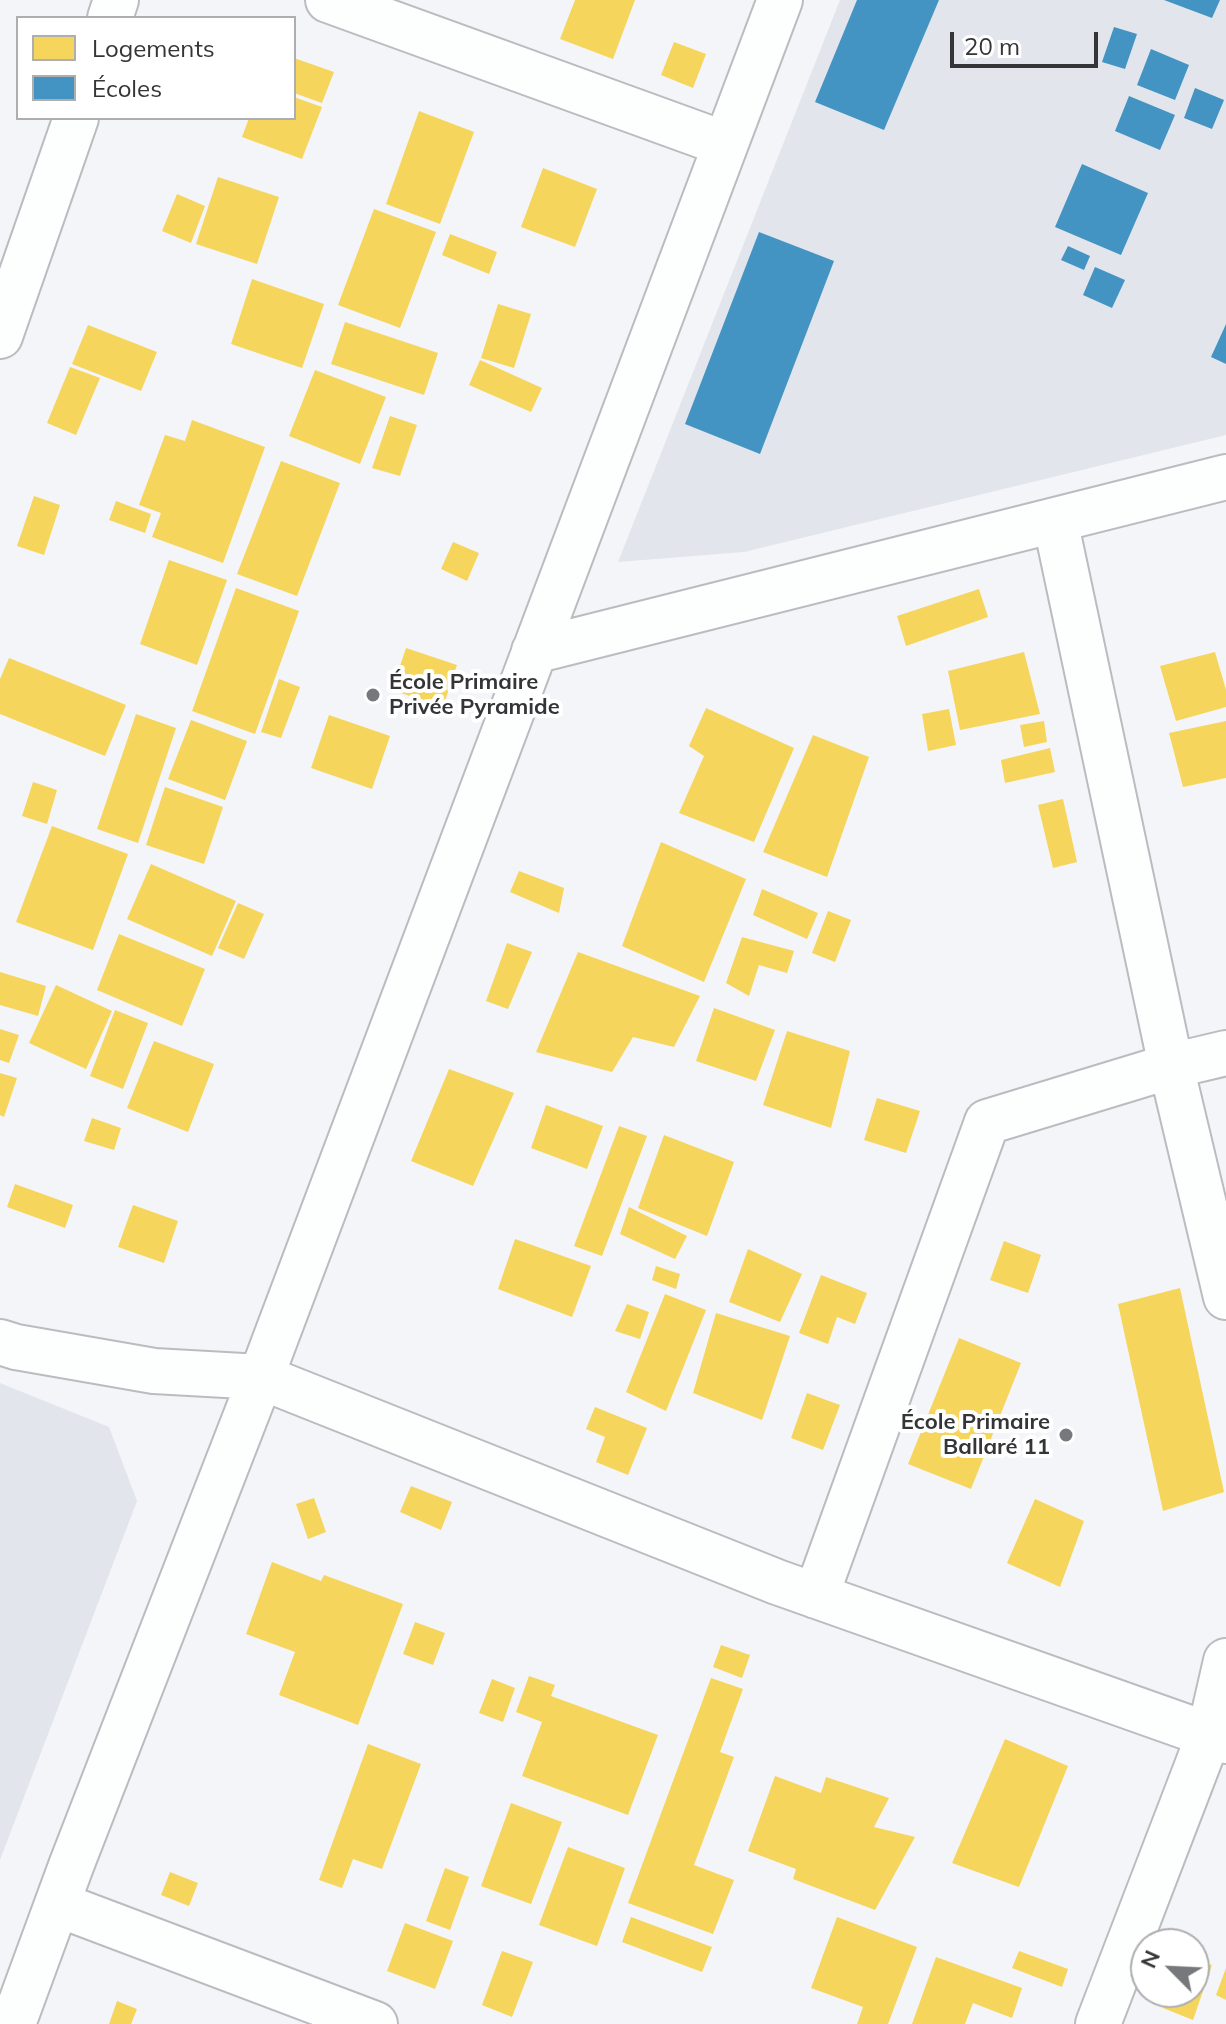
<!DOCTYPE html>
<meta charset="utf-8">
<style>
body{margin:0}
#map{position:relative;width:1226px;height:2024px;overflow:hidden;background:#f4f5f9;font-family:Mulish,sans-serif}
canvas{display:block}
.legend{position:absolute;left:16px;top:16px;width:280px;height:104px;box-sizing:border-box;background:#fff;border:2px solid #aeaeaf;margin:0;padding:10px 14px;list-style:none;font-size:24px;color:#343537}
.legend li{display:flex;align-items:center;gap:16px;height:40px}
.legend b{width:40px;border:2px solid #aeaeaf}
.north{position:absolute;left:1130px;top:1928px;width:80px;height:80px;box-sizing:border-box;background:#fff;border:2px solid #aeaeaf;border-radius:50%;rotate:294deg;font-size:22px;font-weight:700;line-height:32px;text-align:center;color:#343537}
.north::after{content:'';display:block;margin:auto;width:28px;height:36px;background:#77787b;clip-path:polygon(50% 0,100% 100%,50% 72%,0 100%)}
.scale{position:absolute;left:950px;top:32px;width:148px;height:36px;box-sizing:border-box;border:4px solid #343537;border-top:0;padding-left:10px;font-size:24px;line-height:28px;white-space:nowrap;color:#343537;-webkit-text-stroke:6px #fff;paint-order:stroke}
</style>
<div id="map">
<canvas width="1226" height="2024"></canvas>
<ul class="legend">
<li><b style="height:22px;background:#f6d55c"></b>Logements</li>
<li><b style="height:22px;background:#4393c3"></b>Écoles</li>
</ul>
<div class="north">N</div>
<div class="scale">20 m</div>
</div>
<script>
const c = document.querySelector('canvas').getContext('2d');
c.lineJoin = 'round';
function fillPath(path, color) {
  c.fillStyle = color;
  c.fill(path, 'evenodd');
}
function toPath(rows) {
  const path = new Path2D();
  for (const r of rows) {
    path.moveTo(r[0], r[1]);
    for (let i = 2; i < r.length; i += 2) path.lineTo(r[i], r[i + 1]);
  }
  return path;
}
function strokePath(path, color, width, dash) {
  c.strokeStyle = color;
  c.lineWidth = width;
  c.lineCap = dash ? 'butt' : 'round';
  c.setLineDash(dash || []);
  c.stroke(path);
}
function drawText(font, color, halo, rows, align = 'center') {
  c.font = font + ' Mulish,sans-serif';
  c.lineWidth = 8;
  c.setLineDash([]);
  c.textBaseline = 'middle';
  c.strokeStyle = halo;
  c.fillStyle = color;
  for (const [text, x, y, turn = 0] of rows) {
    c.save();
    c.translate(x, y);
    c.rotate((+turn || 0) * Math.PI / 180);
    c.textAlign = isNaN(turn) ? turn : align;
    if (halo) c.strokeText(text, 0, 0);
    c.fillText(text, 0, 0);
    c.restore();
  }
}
const built = toPath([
 [840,0,1226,0,1226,435,744,552,618,562],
 [0,1383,109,1427,137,1501,0,1860]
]);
const homes = toPath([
 [575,0,635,0,613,59,560,39],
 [674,42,706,54,693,88,661,75],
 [294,58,334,72,322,103,294,93],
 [294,97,322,107,302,159,242,137,249,118,294,118],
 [419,111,474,132,440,224,386,204],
 [543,168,597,189,575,247,521,227],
 [218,177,279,197,257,264,196,244],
 [177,194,205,206,191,243,162,231],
 [374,209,436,232,400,328,338,305],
 [450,234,497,252,489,274,442,255],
 [252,279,324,304,302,368,231,344],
 [498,304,531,314,514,368,481,358],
 [345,322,438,353,424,395,331,364],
 [88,325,157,352,141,391,72,364],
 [480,360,542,388,531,412,469,385],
 [70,367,100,378,76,435,47,423],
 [315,370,386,397,360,464,289,436],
 [390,416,417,425,400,476,372,468],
 [192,420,265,447,223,563,152,537,161,513,139,505,165,435,185,441],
 [281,461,340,483,297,596,237,574],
 [34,496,60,505,44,555,17,546],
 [116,501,151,514,145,533,109,520],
 [453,542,479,553,467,581,441,569],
 [169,560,227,580,197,665,140,644],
 [236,588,299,611,255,734,192,711],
 [979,589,988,617,906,646,897,616],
 [406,648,457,665,443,707,392,690],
 [1024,652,1040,714,960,730,948,671],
 [1215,652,1226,690,1226,707,1176,721,1160,666],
 [9,658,126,705,105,756,0,714,0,679],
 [279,679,300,687,281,738,261,732],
 [706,708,794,748,754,842,679,813,704,756,689,746],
 [949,709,956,745,928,751,922,714],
 [136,714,176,728,138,843,97,829],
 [329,715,390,736,372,789,311,768],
 [191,720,247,741,225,800,168,779],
 [1044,721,1047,742,1024,747,1020,725],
 [1226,721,1226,778,1183,787,1169,733],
 [813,735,869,757,827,877,763,852],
 [1050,748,1055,772,1005,783,1001,760],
 [33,782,57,790,47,824,22,816],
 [165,787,223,807,204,864,146,845],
 [1063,799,1077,862,1053,868,1038,805],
 [52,826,128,854,93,950,16,922],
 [661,842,746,879,704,982,622,946],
 [151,864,236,901,212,956,127,919],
 [519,871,564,888,559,913,510,892],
 [762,889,818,913,807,939,753,915],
 [238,903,264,914,244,959,218,948],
 [828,911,851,920,835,962,812,953],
 [119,934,205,969,182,1026,97,990],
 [742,937,794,951,787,973,759,965,749,996,726,983],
 [507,943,532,952,508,1009,486,1001],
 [578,952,700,996,674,1047,633,1037,612,1072,536,1052],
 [0,972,46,986,38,1016,0,1005],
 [56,985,112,1011,86,1069,29,1043],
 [714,1008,775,1030,756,1081,696,1061],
 [115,1010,148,1023,123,1089,90,1076],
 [0,1029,19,1035,9,1063,0,1060],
 [787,1031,850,1051,831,1128,763,1105],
 [154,1041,214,1064,188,1132,127,1108],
 [449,1069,514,1093,473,1186,411,1161],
 [0,1073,17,1078,4,1117,0,1115],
 [877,1098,920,1111,906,1153,864,1140],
 [546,1105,603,1126,587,1169,531,1148],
 [92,1118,121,1128,114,1150,84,1141],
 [619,1126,647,1136,602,1256,574,1246],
 [664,1135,734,1162,707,1236,638,1208],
 [15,1184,73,1205,65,1228,7,1207],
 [133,1205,178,1221,164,1263,118,1247],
 [629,1207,687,1236,675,1259,620,1234],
 [515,1239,591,1266,572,1317,498,1289],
 [1004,1241,1041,1255,1028,1293,990,1280],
 [748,1249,802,1274,780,1322,729,1302],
 [656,1266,680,1274,676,1289,652,1280],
 [821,1275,867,1293,855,1324,837,1317,828,1344,799,1333],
 [1180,1288,1224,1492,1163,1511,1118,1304],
 [665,1294,706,1310,666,1411,626,1392],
 [627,1304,649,1312,640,1339,615,1331],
 [716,1313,790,1336,762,1420,693,1393],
 [959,1338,1021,1363,971,1489,908,1464],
 [807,1393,840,1405,823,1450,791,1438],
 [595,1407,647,1428,628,1475,596,1462,605,1437,586,1429],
 [411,1486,452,1502,441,1530,400,1512],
 [314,1498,326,1532,308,1539,296,1504],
 [1035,1499,1084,1521,1060,1587,1007,1563],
 [272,1562,321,1581,324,1575,403,1604,358,1725,279,1695,295,1652,246,1634],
 [415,1622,445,1633,433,1665,403,1654],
 [721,1645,750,1655,742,1678,713,1667],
 [529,1676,555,1685,551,1696,658,1735,628,1815,522,1776,542,1722,516,1712],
 [711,1678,743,1689,720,1752,734,1757,694,1865,734,1880,713,1934,628,1903],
 [492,1679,515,1688,503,1722,479,1713],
 [1005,1739,1068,1766,1019,1887,952,1863],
 [368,1744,421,1764,382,1869,353,1859,342,1888,319,1880],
 [775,1776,821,1793,826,1777,889,1798,874,1827,915,1837,875,1910,793,1879,796,1869,748,1851],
 [511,1803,562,1822,531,1904,481,1886],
 [568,1847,625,1868,597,1946,539,1925],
 [445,1868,469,1877,450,1930,426,1921],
 [170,1872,198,1883,189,1906,161,1895],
 [631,1917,712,1947,702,1972,622,1942],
 [837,1917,917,1947,888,2024,857,2024,863,2007,811,1988],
 [405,1923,453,1941,435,1989,387,1971],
 [502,1951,533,1962,512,2017,482,2005],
 [1019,1951,1068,1969,1062,1987,1012,1968],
 [936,1957,1022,1988,1012,2018,973,2003,965,2024,912,2024],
 [1194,1960,1212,1965,1193,2020,1163,2008,1171,1992,1194,1992],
 [1226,1968,1226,2000,1216,1995],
 [117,2001,137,2009,131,2024,109,2024]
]);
const schools = toPath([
 [857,0,939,0,884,130,815,102],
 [1164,0,1220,0,1212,18],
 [1114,27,1137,34,1125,69,1102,62],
 [1151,49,1189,65,1175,100,1137,85],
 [1195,88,1224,100,1212,129,1184,118],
 [1129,96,1175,115,1160,150,1115,131],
 [1082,164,1148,193,1121,255,1055,227],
 [759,232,834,261,760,454,685,424],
 [1068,246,1090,256,1084,270,1061,260],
 [1095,267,1125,280,1112,308,1083,295],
 [1226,324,1226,364,1211,357]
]);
const minor = toPath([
 [328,0,725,144],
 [110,18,116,0],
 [0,336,76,118],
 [1055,520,1171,1066,1226,1297],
 [534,651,1226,477],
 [0,1342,16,1347,154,1371,261,1377,777,1582,1226,1741],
 [816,1596,987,1122,1171,1066,1226,1053],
 [57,1904,375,2024],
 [13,2024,71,1866,261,1377,780,0],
 [1098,2024,1209,1735,1226,1661]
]);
const markers = [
 [373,695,8,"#77787b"],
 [1066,1435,8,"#77787b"]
];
const poiNames = [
 ["École Primaire",389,682],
 ["Privée Pyramide",389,707],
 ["École Primaire",1050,1422,"right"],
 ["Ballaré 11",1050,1447,"right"]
];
fillPath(built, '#e2e5ec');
fillPath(homes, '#f6d55c');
fillPath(schools, '#4393c3');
strokePath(minor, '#bbbcbf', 48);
strokePath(minor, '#fdfefe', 44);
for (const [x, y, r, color] of markers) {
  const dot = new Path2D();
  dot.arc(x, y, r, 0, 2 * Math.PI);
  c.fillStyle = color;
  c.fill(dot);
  strokePath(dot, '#fff', 3);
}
drawText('bold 22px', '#343537', '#fff', poiNames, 'left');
</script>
